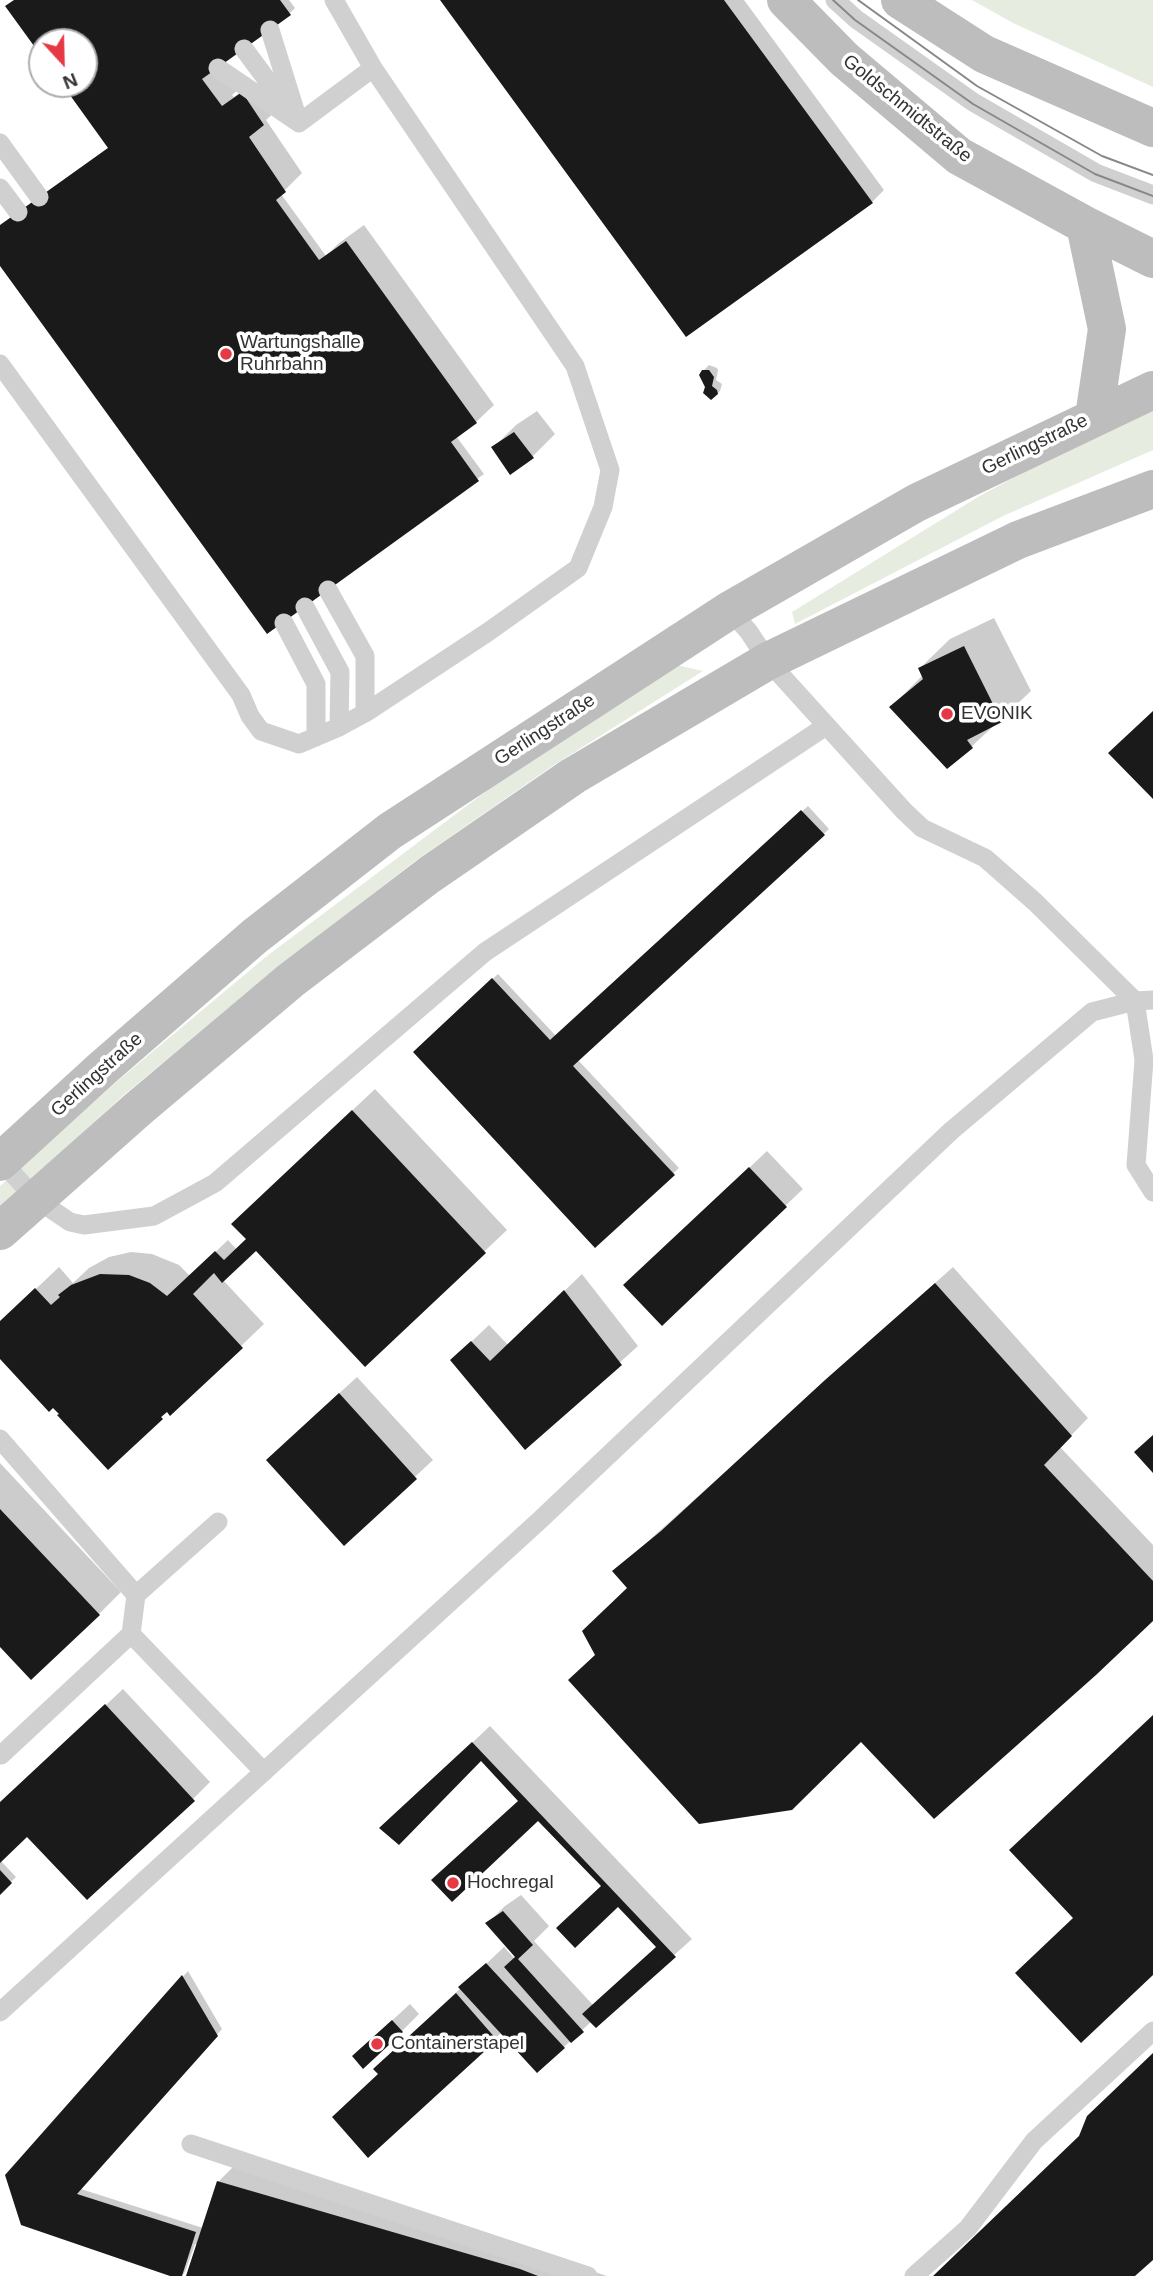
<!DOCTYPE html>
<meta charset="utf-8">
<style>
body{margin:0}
#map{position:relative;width:1153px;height:2276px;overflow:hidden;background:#fff;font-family:Arial,sans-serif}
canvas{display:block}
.north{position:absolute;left:28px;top:28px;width:70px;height:70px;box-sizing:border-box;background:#fff;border:2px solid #adadad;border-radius:50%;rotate:158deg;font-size:19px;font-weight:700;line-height:28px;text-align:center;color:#333}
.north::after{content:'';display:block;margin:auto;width:24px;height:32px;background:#e63946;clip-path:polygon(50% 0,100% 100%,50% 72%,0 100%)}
</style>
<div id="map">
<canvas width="1153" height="2276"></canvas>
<div class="north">N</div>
</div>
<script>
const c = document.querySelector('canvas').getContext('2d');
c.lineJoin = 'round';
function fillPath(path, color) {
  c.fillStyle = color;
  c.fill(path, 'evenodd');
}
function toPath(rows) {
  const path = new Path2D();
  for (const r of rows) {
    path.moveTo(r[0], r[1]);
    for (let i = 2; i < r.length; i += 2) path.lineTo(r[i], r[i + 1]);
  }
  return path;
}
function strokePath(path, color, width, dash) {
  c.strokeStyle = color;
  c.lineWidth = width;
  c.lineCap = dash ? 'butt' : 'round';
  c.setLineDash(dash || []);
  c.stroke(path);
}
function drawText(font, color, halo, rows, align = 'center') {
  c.font = font + ' Arial,sans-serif';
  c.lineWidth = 7;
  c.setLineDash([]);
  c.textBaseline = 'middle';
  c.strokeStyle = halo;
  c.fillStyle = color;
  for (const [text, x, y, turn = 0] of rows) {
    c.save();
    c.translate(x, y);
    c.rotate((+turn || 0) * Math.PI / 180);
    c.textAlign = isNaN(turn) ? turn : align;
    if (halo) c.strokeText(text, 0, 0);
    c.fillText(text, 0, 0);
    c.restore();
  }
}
const green = toPath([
 [972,0,1153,0,1153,87,1013,23],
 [1153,409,1153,450,1003,516,795,624,792,612,978,497,1100,431],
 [676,665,703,671,551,767,415,861,277,968,125,1094,0,1209,0,1186,121,1078,267,956,541,750]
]);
const shadow = toPath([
 [14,0,289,0,295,8,289,14,221,64,239,89,232,95,234,97,254,82,275,112,266,120,302,173,281,194,326,256,339,243,364,225,494,405,476,422,456,436,484,474,267,632,0,263,0,226,109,147,64,84,84,84,84,42,42,42,42,54],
 [442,0,744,0,884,190,872,202],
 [709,365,717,368,718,370,716,380,722,384,720,391,714,397,703,371],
 [537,411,555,434,533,456,494,447,516,425],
 [994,618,1031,691,971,747,891,707,923,675,920,668,950,639],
 [808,806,829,829,578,1060,679,1168,595,1246,415,1052,498,974,556,1036],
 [375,1089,507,1230,365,1364,256,1248,223,1280,264,1324,171,1413,168,1411,108,1468,61,1414,0,1357,0,1323,59,1267,73,1283,89,1268,109,1257,131,1252,152,1254,179,1265,190,1276,228,1240,236,1249,248,1239,255,1202],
 [767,1151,803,1189,662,1323,643,1268],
 [953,1267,1088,1418,1060,1447,1153,1545,1153,1619,861,1739,597,1654,629,1588,615,1571],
 [582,1274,638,1346,526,1447,470,1343,489,1325,508,1345],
 [357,1377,433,1460,344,1543,285,1443],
 [0,1463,121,1592,99,1614,0,1644],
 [123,1689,210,1782,193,1799,27,1834,0,1860,16,1877,0,1892,0,1804],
 [490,1726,692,1939,596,2025,592,2021,564,2047,502,2032,368,2156,380,2074,393,2052,504,1947,514,1958,517,1956,488,1923,505,1906,521,1895,549,1926,534,1941,593,2005,658,1946,482,1758,399,1811],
 [188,1971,222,2029,81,2189,203,2228,218,2182,236,2164,538,2253,607,2276,188,2276,198,2245,195,2244,185,2272,182,2276,175,2276,7,2175],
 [410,2004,419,2014,402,2031,372,2039]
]);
const building = toPath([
 [14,0,280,0,291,15,202,79,222,106,242,92,264,125,249,137,286,192,276,200,319,260,346,241,477,423,451,442,479,481,267,634,0,266,0,225,108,148,62,84,84,84,84,42,42,42,42,57,5,6],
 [440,0,724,0,873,203,686,337],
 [702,370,709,370,714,377,712,386,717,390,718,394,711,400,703,393,705,387,699,375],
 [514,432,534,458,510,475,491,447],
 [964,646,1002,722,967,740,973,748,947,769,889,707,923,679,918,668],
 [1153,711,1153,799,1108,753],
 [801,810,825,835,573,1066,675,1175,595,1248,413,1052,492,978,550,1040],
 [352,1110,486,1253,365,1367,256,1251,222,1283,214,1273,193,1294,243,1348,170,1416,167,1412,161,1417,163,1419,108,1470,57,1415,59,1414,53,1408,49,1412,0,1359,0,1321,35,1288,51,1305,60,1297,58,1295,71,1285,100,1274,129,1275,150,1283,167,1296,215,1251,224,1260,246,1239,231,1224],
 [749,1167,787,1207,662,1326,623,1285],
 [935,1283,1072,1436,1044,1465,1153,1581,1153,1621,1096,1675,934,1819,861,1742,792,1810,699,1824,568,1680,595,1655,582,1631,627,1588,612,1571,661,1531,825,1380],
 [564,1290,622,1365,525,1450,450,1360,471,1341,490,1361],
 [339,1393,417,1479,344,1546,266,1460],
 [1153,1435,1153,1473,1134,1452],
 [0,1509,100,1615,31,1680,0,1647],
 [105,1704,195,1801,87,1900,27,1837,0,1863,0,1802],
 [1153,1715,1153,1975,1081,2043,1015,1973,1073,1918,1009,1850],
 [472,1742,676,1957,596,2028,582,2014,656,1947,618,1907,575,1948,556,1928,601,1886,538,1821,452,1902,431,1880,518,1801,481,1761,399,1845,379,1828],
 [0,1870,12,1883,0,1895],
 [503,1911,533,1945,518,1959,584,2032,571,2043,504,1967,515,1957,485,1923],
 [486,1963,565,2048,537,2073,458,1987],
 [182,1975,218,2036,77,2194,196,2232,182,2276,170,2276,21,2225,5,2175],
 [456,1993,497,2040,368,2158,332,2117,378,2074,373,2069],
 [392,2020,403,2032,363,2069,352,2056],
 [1153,2053,1153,2260,1135,2276,933,2276,1079,2136,1087,2116],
 [217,2181,520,2269,538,2276,186,2276]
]);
const lane = toPath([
 [334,0,373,68,575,366,610,470,603,507,578,568,488,632,365,713,339,727],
 [835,0,856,19,973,102,1096,173,1153,195],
 [270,30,299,123],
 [244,49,290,111],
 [218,68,299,123],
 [299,123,373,68],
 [0,143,39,197],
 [0,188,18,212],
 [0,364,241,695,250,716,261,731,299,744,339,727,340,672,305,607],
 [328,590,365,656,365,713],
 [730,610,749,632,768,661,904,811,922,828,985,858,1035,902,1135,1001,1144,1060,1136,1165,1153,1192],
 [284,623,316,684,316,737],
 [1,1161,36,1199,70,1222,84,1225,154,1216,215,1183,485,952,826,726],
 [0,1439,136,1595,131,1634],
 [136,1595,218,1522],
 [0,1753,1,1755,131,1634,264,1772],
 [0,2012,540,1520,951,1131,1092,1012,1135,1001,1153,1000],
 [191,2144,588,2276],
 [914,2276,968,2228,1034,2141,1153,2031]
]);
const secondary = toPath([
 [786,0,844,59,959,156,1085,225,1153,259],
 [900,0,984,54,1153,128],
 [1085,225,1107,329,1094,417],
 [0,1162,104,1067,255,936,390,831,730,610,916,503,1153,390],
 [0,1231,139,1108,291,980,429,875,573,776,768,661,1018,540,1153,489]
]);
const tram = toPath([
 [833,0,855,20,973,104,1095,174,1153,196],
 [858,0,977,86,1102,156,1153,175]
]);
const markers = [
 [226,354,7,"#e63946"],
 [947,714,7,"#e63946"],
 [453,1883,7,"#e63946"],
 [377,2044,7,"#e63946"]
];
const streetNames = [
 ["Goldschmidtstraße",907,109,39],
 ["Gerlingstraße",1035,445,-26],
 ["Gerlingstraße",545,730,-33],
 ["Gerlingstraße",97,1075,-42]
];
const poiNames = [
 ["Wartungshalle",240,343],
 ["Ruhrbahn",240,365],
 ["EVONIK",961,714],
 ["Hochregal",467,1883],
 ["Containerstapel",391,2044]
];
fillPath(green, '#e6ecdf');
fillPath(shadow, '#0003');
fillPath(building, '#1a1a1a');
strokePath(lane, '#d0d0d0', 19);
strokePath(secondary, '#bdbdbd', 38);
strokePath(tram, '#888', 2);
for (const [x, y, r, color] of markers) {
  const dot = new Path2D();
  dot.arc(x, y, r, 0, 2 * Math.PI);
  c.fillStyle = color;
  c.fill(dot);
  strokePath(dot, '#fff', 2.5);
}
drawText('19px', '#333', '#fff', streetNames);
drawText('19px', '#333', '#fff', poiNames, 'left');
</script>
